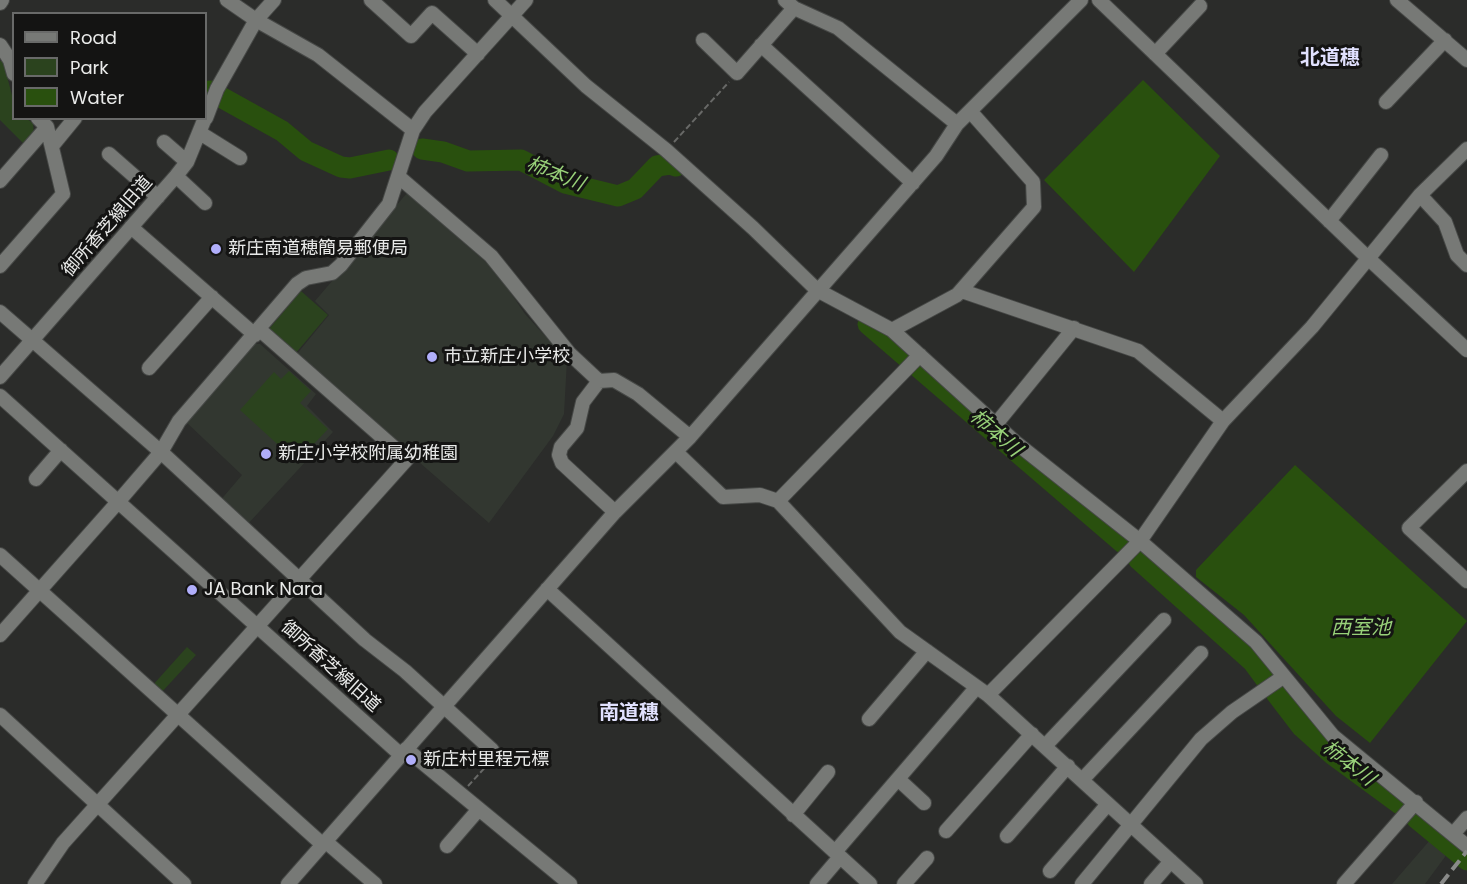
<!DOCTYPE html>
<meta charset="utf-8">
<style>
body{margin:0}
#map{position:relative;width:1467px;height:884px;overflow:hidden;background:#2b2c2a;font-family:Poppins,sans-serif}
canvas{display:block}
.legend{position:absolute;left:12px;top:12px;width:195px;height:108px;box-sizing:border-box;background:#141413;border:2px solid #696a69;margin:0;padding:8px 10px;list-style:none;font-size:18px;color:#e9eae9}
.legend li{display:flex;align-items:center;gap:12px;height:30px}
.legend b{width:30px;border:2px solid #696a69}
</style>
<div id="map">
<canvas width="1467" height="884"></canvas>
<ul class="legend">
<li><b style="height:8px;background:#777976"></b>Road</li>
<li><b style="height:16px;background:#2b431e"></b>Park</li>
<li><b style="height:16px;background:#29500e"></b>Water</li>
</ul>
</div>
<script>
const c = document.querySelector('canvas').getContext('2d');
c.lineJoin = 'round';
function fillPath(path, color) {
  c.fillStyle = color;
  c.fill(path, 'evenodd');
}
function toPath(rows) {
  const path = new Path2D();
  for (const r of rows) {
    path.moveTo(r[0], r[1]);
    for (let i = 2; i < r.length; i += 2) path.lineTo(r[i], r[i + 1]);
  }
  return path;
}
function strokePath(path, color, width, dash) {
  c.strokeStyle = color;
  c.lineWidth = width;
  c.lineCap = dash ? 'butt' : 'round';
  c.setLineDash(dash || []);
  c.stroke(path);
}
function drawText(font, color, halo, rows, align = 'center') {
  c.font = font + ' Poppins,"Noto Sans JP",sans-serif';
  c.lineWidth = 6;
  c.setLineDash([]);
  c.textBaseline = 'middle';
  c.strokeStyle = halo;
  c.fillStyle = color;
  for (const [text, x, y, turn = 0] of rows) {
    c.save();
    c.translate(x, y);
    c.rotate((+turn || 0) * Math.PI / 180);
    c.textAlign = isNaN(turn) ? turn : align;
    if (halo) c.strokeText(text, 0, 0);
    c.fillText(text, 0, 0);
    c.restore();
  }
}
const built = toPath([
 [407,193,496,271,525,314,567,360,564,414,553,436,489,523,296,355,329,315,315,301],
 [254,344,260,344,316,394,307,406,333,432,246,526,219,502,242,475,186,422],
 [1437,832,1453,846,1425,884,1392,884]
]);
const green = toPath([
 [0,61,3,61,13,99,14,118,27,119,33,123,34,135,24,144,0,120],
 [301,291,328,315,295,354,269,329],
 [289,371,311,391,300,403,328,429,297,462,240,410,274,372,281,379],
 [187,647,196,655,160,694,152,686]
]);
const water = toPath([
 [1143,80,1220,156,1134,272,1044,180],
 [1295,465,1467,621,1370,743,1336,716,1244,615,1196,577,1196,570]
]);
const river = toPath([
 [206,93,210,91,282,131,306,151,341,167,350,168,389,160],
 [422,149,443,152,468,161,521,160,565,183,618,196,635,189,657,166,670,164,676,166],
 [868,324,1123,543],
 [1138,559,1253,662,1267,681],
 [1276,693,1302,727,1332,754,1400,804],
 [1416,818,1467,860]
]);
const path = toPath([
 [674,142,729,82],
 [468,786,491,761]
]);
const minor = toPath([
 [227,0,256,20,318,55,413,130],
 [371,0,411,36,432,13,478,54],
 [495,0,586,86,666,150,753,228,817,290,892,330,1015,442,1140,541,1256,642,1333,736,1467,846],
 [785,0,794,8,838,28,957,124],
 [1099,0,1369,259,1467,350],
 [1397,0,1467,60],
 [0,3,2,0],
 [703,40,737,73,794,8],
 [0,45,10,60,14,74],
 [761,45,913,183],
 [1155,54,1200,6],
 [1386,102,1445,40],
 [206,118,217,89,256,20,274,0],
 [200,133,240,158],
 [164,142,187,162],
 [52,146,75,118],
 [109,154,158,197],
 [176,176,205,203],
 [399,177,491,256,569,353,599,381,583,402,577,428,561,447,559,455,562,463,615,512],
 [0,181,47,127],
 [1420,195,1445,222,1457,255,1467,265],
 [1329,221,1381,155],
 [131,227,255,335],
 [0,266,63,194,47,127,38,118],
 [962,291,1138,351,1223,421],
 [0,312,161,452,365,640,405,671,492,750],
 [892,330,957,295,1034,207,1033,182,970,111],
 [149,368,212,297],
 [0,377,176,176,187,162,205,118],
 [599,381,614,380,638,394,690,437],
 [0,396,401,755],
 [996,424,1074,328],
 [676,452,723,497,760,495,778,501,900,632,988,695,1196,884],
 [1467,471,1409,528,1467,581],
 [36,479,61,450],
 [778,501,920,355],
 [0,555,322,844],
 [547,589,870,884],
 [0,635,118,502,161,452,179,421,297,284,306,278,332,273,341,265,389,204,413,130,425,112,526,0],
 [988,695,1140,541,1223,421,1312,327,1420,195,1467,149],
 [0,715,184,884],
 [869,719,927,651],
 [1045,746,1164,620],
 [406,749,570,884],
 [898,779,924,803],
 [1082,780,1201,653],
 [793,815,828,772],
 [946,831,1032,734],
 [1454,833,1467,818],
 [1007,836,1068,766],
 [325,841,375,884],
 [447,846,479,809],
 [835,852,976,688],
 [1050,871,1108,804],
 [35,884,63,843,407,459,260,330],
 [288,884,615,512,690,437,936,156,957,124,1081,0],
 [817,884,840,857],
 [904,884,927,858],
 [1082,884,1201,739,1232,712,1283,677],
 [1151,884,1171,861],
 [1344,884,1416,802]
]);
const rail = toPath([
 [1441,884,1467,851]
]);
const markers = [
 [216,249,6,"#b0aefa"],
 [432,357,6,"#b0aefa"],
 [266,454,6,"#b0aefa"],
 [192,590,6,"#b0aefa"],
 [411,760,6,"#b0aefa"]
];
const streetNames = [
 ["御所香芝線旧道",108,227,-49],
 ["御所香芝線旧道",330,667,42]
];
const poiNames = [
 ["新庄南道穂簡易郵便局",228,249],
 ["市立新庄小学校",444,357],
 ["新庄小学校附属幼稚園",278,454],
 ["JA Bank Nara",204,590],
 ["新庄村里程元標",423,760]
];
const neighbourhoodNames = [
 ["北道穗",1330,59],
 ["南道穗",629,714]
];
const waterNames = [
 ["柿本川",555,175,22],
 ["柿本川",995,434,41],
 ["西室池",1361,629],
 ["柿本川",1348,764,38]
];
fillPath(built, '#323730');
fillPath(green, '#2b431e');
fillPath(water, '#29500e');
strokePath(river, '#29500e', 21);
strokePath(minor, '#464846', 16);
strokePath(path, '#686967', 2, [6, 3]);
strokePath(minor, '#777976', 14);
strokePath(rail, '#898a89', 4, [12, 6]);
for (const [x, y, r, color] of markers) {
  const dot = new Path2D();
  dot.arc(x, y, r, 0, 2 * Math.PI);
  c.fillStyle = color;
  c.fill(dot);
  strokePath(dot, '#141413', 2);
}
drawText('18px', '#e9eae9', '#141413', streetNames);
drawText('18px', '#e9eae9', '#141413', poiNames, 'left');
drawText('bold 20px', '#e1e1fe', '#141413', neighbourhoodNames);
drawText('italic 20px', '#98d179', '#141413', waterNames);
</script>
